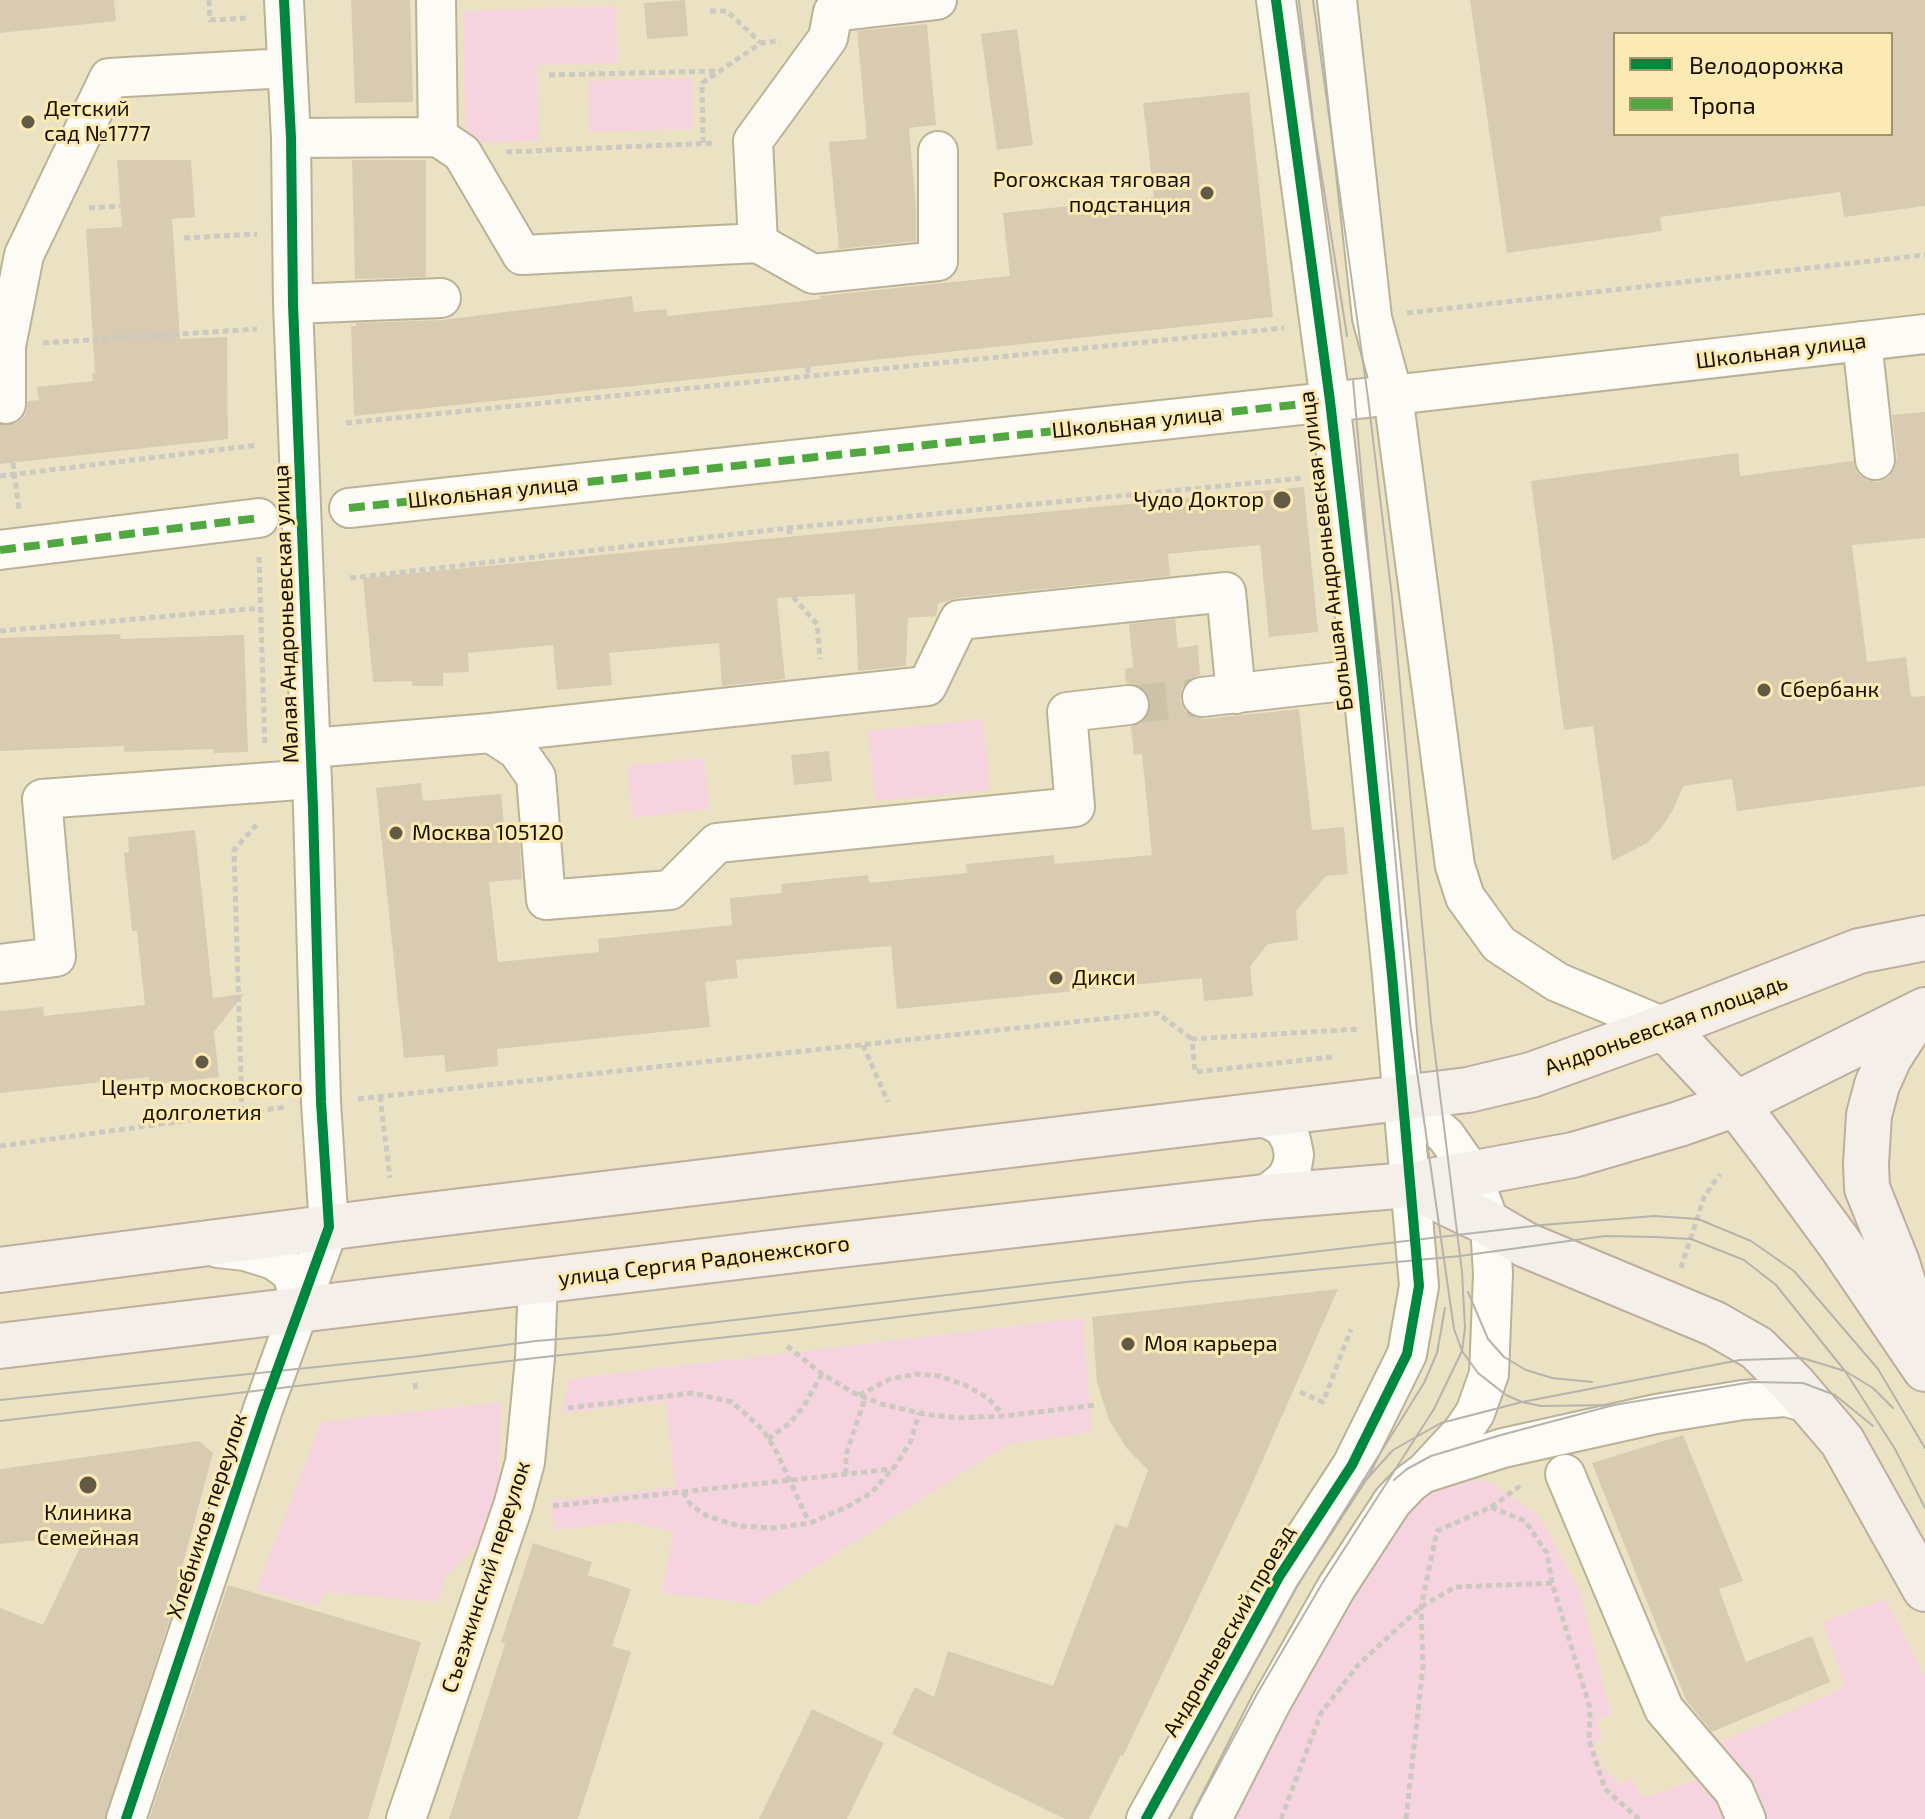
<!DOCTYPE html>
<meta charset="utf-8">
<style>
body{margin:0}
#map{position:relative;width:1925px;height:1819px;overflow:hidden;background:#ebe2c4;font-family:"Exo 2",sans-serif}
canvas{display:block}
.legend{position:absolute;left:1613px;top:32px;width:280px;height:104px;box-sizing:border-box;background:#fbeab4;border:2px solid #a1936c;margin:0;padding:10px 14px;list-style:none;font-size:24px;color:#191100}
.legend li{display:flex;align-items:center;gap:16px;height:40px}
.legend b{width:40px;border:2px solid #a1936c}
</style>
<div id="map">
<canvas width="1925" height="1819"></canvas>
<ul class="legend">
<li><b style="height:10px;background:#00873e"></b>Велодорожка</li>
<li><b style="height:10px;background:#52a840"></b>Тропа</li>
</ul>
</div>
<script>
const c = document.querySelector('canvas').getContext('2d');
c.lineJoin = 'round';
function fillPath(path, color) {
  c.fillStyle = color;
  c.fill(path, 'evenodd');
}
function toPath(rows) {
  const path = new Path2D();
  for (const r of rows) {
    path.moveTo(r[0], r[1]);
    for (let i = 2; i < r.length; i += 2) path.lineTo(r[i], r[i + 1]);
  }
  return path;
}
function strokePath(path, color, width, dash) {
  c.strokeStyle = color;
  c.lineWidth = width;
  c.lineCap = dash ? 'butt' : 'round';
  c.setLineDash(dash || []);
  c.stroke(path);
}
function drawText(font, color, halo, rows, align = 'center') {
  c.font = font + ' "Exo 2",sans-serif';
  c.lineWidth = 6;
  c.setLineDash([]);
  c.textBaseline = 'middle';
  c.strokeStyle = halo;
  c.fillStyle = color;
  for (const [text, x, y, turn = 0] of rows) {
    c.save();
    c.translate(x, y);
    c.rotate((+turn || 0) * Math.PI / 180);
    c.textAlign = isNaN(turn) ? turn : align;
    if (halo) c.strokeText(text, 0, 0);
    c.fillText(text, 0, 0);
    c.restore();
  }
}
const green = toPath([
 [616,6,618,63,537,65,539,141,466,143,463,11],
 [692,78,693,129,589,132,588,81],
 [983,719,990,790,875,801,868,731],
 [704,758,710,809,632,818,627,766],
 [1083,1318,1092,1432,1008,1444,757,1604,662,1593,673,1532,629,1521,554,1530,550,1501,675,1487,666,1401,562,1413,569,1379],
 [501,1402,498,1516,475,1546,446,1576,437,1602,324,1592,318,1606,256,1590,321,1422],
 [1454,1480,1487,1481,1538,1514,1580,1591,1611,1714,1597,1720,1602,1740,1594,1743,1602,1767,1621,1785,1631,1778,1643,1798,1706,1777,1735,1819,1227,1819,1262,1746,1401,1513,1423,1495],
 [1885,1599,1925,1676,1925,1819,1763,1819,1710,1747,1845,1687,1823,1622]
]);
const building = toPath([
 [0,0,114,0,116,21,0,33],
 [351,0,410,0,413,102,355,103],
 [685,0,688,36,647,39,644,3],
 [1470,0,1925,0,1925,206,1844,217,1840,192,1660,217,1662,231,1507,253],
 [1615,34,1891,34,1891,134,1615,134],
 [927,24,936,125,909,128,916,208,916,241,839,249,829,142,867,139,857,31],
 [1017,29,1033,145,997,150,981,34],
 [1249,92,1273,317,354,416,351,326,356,326,356,323,442,320,632,296,634,312,667,309,667,316,821,299,820,296,1010,276,1003,213,1154,197,1143,103],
 [117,160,191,160,195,217,172,219,180,339,227,337,228,439,0,464,0,424,16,423,25,416,28,401,39,400,37,387,93,381,92,373,95,373,86,229,122,227],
 [352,160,426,160,426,277,355,279],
 [1925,412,1925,538,1852,545,1867,662,1906,657,1911,697,1925,696,1925,786,1737,811,1732,779,1683,786,1673,810,1661,828,1647,843,1612,861,1593,726,1564,730,1531,481,1738,453,1740,476,1853,461,1858,474,1867,480,1878,482,1889,477,1895,468,1897,458,1892,415],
 [1304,487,1318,632,1269,637,1260,545,1168,554,1170,576,957,598,938,604,936,616,908,618,906,666,858,671,855,594,777,598,785,679,722,686,719,643,609,653,612,685,557,690,553,645,468,653,469,672,443,673,443,686,412,686,412,681,373,682,363,578],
 [1175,619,1178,648,1198,645,1200,675,1190,679,1182,688,1180,700,1185,711,1194,717,1204,719,1299,709,1312,830,1344,827,1348,874,1326,876,1296,911,1298,940,1268,944,1250,966,1253,996,1204,1001,1202,978,897,1009,891,946,865,948,736,960,738,978,705,982,710,1027,497,1049,498,1066,446,1072,444,1055,404,1058,376,788,421,783,423,801,501,794,505,837,519,836,522,879,489,882,498,962,599,952,598,939,732,925,730,898,782,893,781,884,868,875,869,883,967,873,966,864,1054,855,1055,864,1152,855,1142,754,1134,755,1131,727,1143,722,1149,713,1151,703,1146,691,1137,685,1126,683,1125,669,1133,667,1129,624],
 [120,634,121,639,244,635,248,752,214,753,214,749,124,752,124,746,0,751,0,638],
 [829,751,832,781,794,785,791,755],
 [195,830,213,998,244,994,214,1032,219,1077,149,1085,149,1077,0,1093,0,1011,43,1007,44,1016,145,1005,137,931,132,931,124,853,129,852,128,837],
 [1338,1289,1245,1500,1123,1756,1121,1755,1089,1819,1065,1819,892,1734,915,1687,934,1697,948,1651,1053,1686,1115,1524,1127,1528,1148,1470,1128,1450,1109,1420,1097,1382,1092,1317],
 [1683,1435,1743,1581,1719,1589,1746,1662,1812,1636,1830,1682,1712,1732,1686,1700,1592,1463],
 [199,1441,213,1453,181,1571,185,1572,105,1819,0,1819,0,1608,43,1625,86,1535,0,1544,0,1469],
 [533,1543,592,1562,588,1575,631,1589,612,1646,631,1652,578,1819,449,1819,505,1644,501,1642],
 [228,1585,421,1642,368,1819,149,1819],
 [812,1709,884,1743,847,1819,759,1819]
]);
const minorTunnel = toPath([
 [1129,705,1202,697]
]);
const path = toPath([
 [209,0,210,20,247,18],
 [710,11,727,11,761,43],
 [549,75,718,71],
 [703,143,702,83,761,43,780,41],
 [506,152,716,143],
 [89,208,120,206],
 [184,238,257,234],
 [1407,313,1925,255],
 [43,343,257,329],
 [808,367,808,376],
 [346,423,1284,328],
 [13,463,19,510],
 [0,476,258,445],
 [789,528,790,537],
 [259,557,265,747],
 [350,578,789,528,1303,478],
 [793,597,817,624,820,659],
 [0,631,260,608],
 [863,1045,888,1102],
 [1332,1057,1195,1072,1192,1039,1360,1029],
 [380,1096,390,1178],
 [358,1099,1157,1013,1192,1039],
 [242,1112,234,850,259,822],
 [0,1146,286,1107],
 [1681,1268,1704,1197,1720,1174],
 [787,1346,822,1374,854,1393,881,1404,924,1414,958,1418,1004,1416,1096,1405],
 [415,1383,416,1391],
 [1300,1392,1323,1402,1351,1329],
 [859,1395,890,1379,916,1374,940,1376,965,1385,988,1398,1003,1415],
 [568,1408,692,1393,732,1402,763,1430,777,1453,807,1518],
 [768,1439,790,1423,805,1404,822,1374],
 [846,1474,846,1455,865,1398],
 [683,1492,691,1505,707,1516,739,1526,773,1528,810,1523,847,1507,872,1492,896,1465,911,1441,919,1413],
 [553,1506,892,1469],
 [1491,1507,1523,1484],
 [1281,1819,1321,1713,1358,1665,1399,1627,1421,1607,1455,1587,1552,1583],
 [1406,1819,1423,1666,1421,1607,1437,1531,1491,1507,1525,1521,1547,1553,1552,1583,1590,1708,1589,1740,1605,1789,1639,1819]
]);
const minor = toPath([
 [436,0,438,137],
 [1337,0,1372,318,1393,395,1455,866,1465,897,1499,944,1557,982,1664,1027],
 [291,138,438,137,462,153,522,255,758,243,753,141,828,38,833,12,937,0],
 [758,243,813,274,938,261,938,151],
 [293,304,441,298],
 [1862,341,1875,460],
 [6,404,6,346,24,255,109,78,287,68],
 [349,508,1393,395,1925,334],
 [0,550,259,518],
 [1202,697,1362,679],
 [491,733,927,686,959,620,1226,592,1236,694],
 [311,748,491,733,517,750,536,777,546,900,670,890,717,843,1075,807,1067,712,1129,705],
 [0,964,56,957,42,799,312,779],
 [1253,1116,1271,1120,1283,1127,1291,1140,1294,1155,1292,1167,1286,1179,1264,1197],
 [218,1248,245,1251,274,1260,292,1273,298,1295,299,1310],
 [1428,1472,1503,1448,1656,1414,1743,1400,1786,1397,1809,1403],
 [1565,1474,1664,1709,1734,1791,1746,1819],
 [126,1819,263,1409,329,1227,321,1102,313,808,293,304,291,138,284,0],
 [406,1819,513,1506,525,1462,535,1358,538,1281],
 [1146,1819,1279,1577,1352,1465,1407,1354,1419,1286,1392,975,1362,679,1330,401,1276,0],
 [1212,1819,1271,1703,1336,1588,1392,1502,1410,1483,1425,1472,1462,1432,1475,1413,1489,1374,1493,1274,1490,1224,1471,1172,1446,1136,1404,1099]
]);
const major = toPath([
 [1917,1014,1889,1058,1877,1085,1869,1115,1866,1164,1867,1188,1897,1263,1920,1336],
 [1664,1027,1736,1104,1774,1154,1840,1244,1925,1369],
 [1409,1185,1490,1224,1526,1245,1715,1324,1757,1348,1794,1385,1842,1441,1925,1589],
 [0,1270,395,1219,1468,1090,1531,1075,1664,1027,1859,951,1925,938],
 [0,1346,804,1249,1264,1197,1409,1185,1573,1155,1679,1124,1736,1104,1925,1010]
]);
const tram = toPath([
 [1299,0,1314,127,1347,336],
 [1353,380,1410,1023,1454,1329,1462,1351,1478,1373,1506,1395,1522,1402,1541,1406,1614,1405],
 [1468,1292,1488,1339,1504,1357,1526,1370,1552,1378,1592,1382],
 [0,1400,412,1357,536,1341,607,1335,1542,1225,1654,1216,1698,1219,1751,1241,1794,1271,1878,1369,1925,1448],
 [0,1421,535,1358,792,1330,1186,1282,1460,1256,1605,1236,1655,1237,1691,1239,1744,1260,1776,1285,1845,1371,1895,1449,1925,1508],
 [1394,1480,1407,1469,1431,1456,1501,1435,1614,1405,1752,1382,1803,1383,1835,1395,1873,1426],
 [1364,1482,1393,1450,1441,1423,1522,1402,1740,1360,1802,1358,1845,1371,1873,1388,1893,1408],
 [1169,1819,1298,1585,1424,1383,1437,1353,1445,1308],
 [1190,1819,1257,1694,1323,1582,1434,1409,1462,1351,1465,1328,1462,1272,1431,1022,1392,597,1368,398,1313,0]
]);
const quiet = toPath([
 [349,508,1330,401],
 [0,550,259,518]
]);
const cycleway = toPath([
 [126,1819,263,1409,329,1227,321,1102,313,808,293,304,291,138,284,0],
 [1146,1819,1279,1577,1352,1465,1407,1354,1419,1286,1392,975,1362,679,1330,401,1276,0]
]);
const markers = [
 [28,122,8,"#625a45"],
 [1207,193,8,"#625a45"],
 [1282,500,10,"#625a45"],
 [1764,690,8,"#625a45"],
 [396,833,8,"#625a45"],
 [1056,978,8,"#625a45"],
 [202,1062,8,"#625a45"],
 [1128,1344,8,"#625a45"],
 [88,1485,10,"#625a45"]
];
const poiNames = [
 ["Детский",44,109],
 ["сад №1777",44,134],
 ["Рогожская тяговая",1191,180,"right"],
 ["подстанция",1191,205,"right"],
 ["Чудо Доктор",1264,500,"right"],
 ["Сбербанк",1780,690],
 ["Москва 105120",412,833],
 ["Дикси",1072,978],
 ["Центр московского",202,1088,"center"],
 ["долголетия",202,1113,"center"],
 ["Моя карьера",1144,1344],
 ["Клиника",88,1513,"center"],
 ["Семейная",88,1538,"center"]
];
const streetNames = [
 ["Школьная улица",1781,351,-7],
 ["Школьная улица",1137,422,-6],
 ["Школьная улица",493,492,-6],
 ["Большая Андроньевская улица",1326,551,-97],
 ["Малая Андроньевская улица",286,614,-92],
 ["Андроньевская площадь",1666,1025,-20],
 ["улица Сергия Радонежского",704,1261,-7],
 ["Хлебников переулок",207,1516,-72],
 ["Съезжинский переулок",486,1577,-72],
 ["Андроньевский проезд",1229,1631,-60]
];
fillPath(green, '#f6d4df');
fillPath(building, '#d9cbb2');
strokePath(minorTunnel, '#ccc3a7', 38, [38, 19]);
strokePath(minor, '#bab297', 42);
strokePath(major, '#bdae9e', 48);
strokePath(path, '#ccc9c1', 5, [6, 4]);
strokePath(minor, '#fcfbf6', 38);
strokePath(major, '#f5efe9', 44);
strokePath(tram, '#b6b3ac', 2);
strokePath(quiet, '#52a840', 8, [16, 8]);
strokePath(cycleway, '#00873e', 10);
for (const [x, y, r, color] of markers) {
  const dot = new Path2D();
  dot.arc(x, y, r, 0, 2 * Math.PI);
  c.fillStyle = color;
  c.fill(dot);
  strokePath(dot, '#fbeab4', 3);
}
drawText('22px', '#191100', '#fbeab4', poiNames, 'left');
drawText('22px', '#191100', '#fbeab4', streetNames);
</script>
